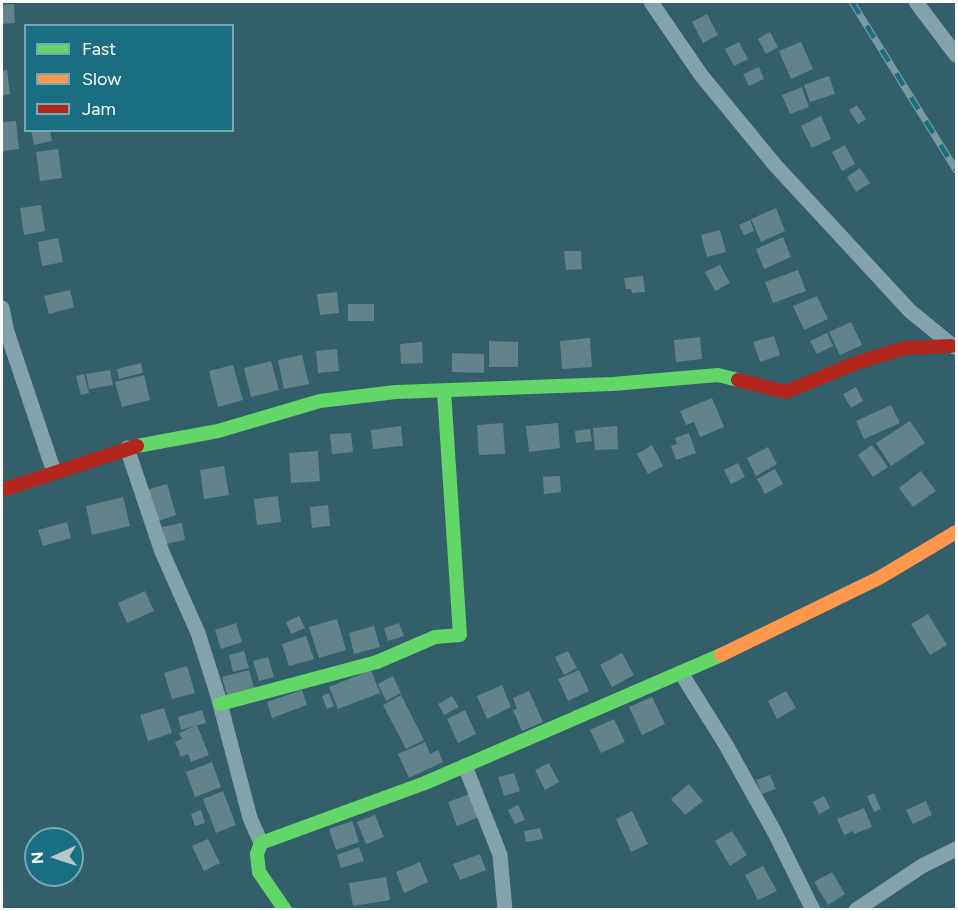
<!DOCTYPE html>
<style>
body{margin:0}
#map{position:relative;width:958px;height:911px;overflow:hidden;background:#325f6a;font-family:Figtree,sans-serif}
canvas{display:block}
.frame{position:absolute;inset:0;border:3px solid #fff;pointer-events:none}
.legend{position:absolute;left:24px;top:24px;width:210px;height:108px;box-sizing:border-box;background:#1a6e82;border:2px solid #76a8b4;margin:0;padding:8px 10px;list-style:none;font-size:18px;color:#fff}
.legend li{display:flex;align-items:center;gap:12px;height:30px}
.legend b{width:30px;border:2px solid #76a8b4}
.north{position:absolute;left:24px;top:827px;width:60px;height:60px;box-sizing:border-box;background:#1a6e82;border:2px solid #76a8b4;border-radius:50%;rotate:267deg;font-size:16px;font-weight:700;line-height:24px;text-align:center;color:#fff}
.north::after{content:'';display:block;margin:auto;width:21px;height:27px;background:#b7c7cb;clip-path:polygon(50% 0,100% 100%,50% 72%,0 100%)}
</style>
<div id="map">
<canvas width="958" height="911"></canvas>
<div class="frame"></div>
<ul class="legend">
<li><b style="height:8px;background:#63d668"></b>Fast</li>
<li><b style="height:8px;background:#ff974d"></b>Slow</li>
<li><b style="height:8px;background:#b3261e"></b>Jam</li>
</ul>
<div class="north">N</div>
</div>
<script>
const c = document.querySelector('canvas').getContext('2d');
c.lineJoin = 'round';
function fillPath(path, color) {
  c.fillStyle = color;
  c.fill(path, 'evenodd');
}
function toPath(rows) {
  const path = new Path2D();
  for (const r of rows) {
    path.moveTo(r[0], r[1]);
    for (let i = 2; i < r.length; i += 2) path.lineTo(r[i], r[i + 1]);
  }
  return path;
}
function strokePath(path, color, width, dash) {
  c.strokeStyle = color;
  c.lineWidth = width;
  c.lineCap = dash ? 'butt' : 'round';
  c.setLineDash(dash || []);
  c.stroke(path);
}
const building = toPath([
 [14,4,15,23,2,24,2,5],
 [707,14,718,35,703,43,692,22],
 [770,32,778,47,766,54,758,39],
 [739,42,748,59,734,66,725,49],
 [801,42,813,69,791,79,779,51],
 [759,67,764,79,749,86,743,74],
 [7,70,10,94,2,95,2,71],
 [829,76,835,94,810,102,804,85],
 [802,87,809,107,790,114,782,95],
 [857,105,866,119,858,124,849,110],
 [821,116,831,139,812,148,801,126],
 [16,121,19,149,2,151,2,122],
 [31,130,50,130,52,141,34,145],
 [845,145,855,164,842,171,832,152],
 [58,149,62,178,40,181,36,152],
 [860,168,870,183,856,192,847,177],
 [41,205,45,231,24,235,20,208],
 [776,208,785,231,761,242,751,219],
 [750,220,754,231,744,235,739,225],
 [720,230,726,252,707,257,701,235],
 [783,237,791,257,764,269,756,249],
 [58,238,63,262,42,266,38,242],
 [564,251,581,251,582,269,566,270],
 [720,265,730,283,715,291,705,272],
 [798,270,806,291,773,303,765,282],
 [643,276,645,292,632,293,631,289,626,289,624,278],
 [70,290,74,307,49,314,44,296],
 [337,292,339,313,320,315,317,294],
 [817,296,828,319,804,330,793,306],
 [348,304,374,304,374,321,348,321],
 [851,322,862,345,840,355,829,332],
 [827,333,833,346,817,354,810,341],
 [774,336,780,355,760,362,753,342],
 [700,337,702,359,676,362,674,340],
 [590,338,592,367,562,369,560,341],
 [489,341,518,342,518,367,489,367],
 [422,342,423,363,401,364,400,344],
 [337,349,339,371,318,373,316,351],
 [452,353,484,354,484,373,452,372],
 [302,355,309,384,284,389,278,360],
 [271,361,279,390,251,397,244,368],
 [141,363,143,373,119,379,117,369],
 [233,365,243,400,218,407,209,371],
 [110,370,113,385,89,389,86,374],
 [84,374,89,393,81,395,76,376],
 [144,375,150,400,122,407,115,382],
 [856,387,863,401,851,408,843,394],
 [712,398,724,427,700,437,694,422,686,425,680,411],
 [891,405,900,423,864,439,856,421],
 [910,421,925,443,891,466,876,443],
 [503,423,505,454,479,455,477,425],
 [558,423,560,448,529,452,526,426],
 [401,426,403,446,373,449,371,430],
 [617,426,618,449,595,450,593,428],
 [590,429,592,441,576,443,575,431],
 [351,433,353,452,332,454,330,434],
 [689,433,696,453,676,460,671,446,677,444,675,438],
 [652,445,663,466,648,474,637,454],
 [872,445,888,467,873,477,858,455],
 [768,447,777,464,756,476,747,458],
 [318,451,320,481,291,483,289,453],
 [738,463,745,477,731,484,724,470],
 [224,466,229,495,204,499,200,470],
 [775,469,783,484,765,494,757,479],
 [921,471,936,491,913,507,899,488],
 [560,476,561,492,544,494,543,477],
 [167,484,176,515,156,522,146,490],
 [278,496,281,522,257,525,254,499],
 [123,497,130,526,92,535,86,506],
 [328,505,330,526,312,528,310,507],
 [67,522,71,538,43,546,38,530],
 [182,523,185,540,166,544,162,527],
 [145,591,154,611,127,623,118,603],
 [928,614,947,645,930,655,911,624],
 [299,616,305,628,291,634,286,622],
 [337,619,346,650,319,658,309,627],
 [236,623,242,642,221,649,215,630],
 [399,623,404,636,388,641,384,628],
 [374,626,380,647,354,654,349,633],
 [306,636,314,659,289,666,282,644],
 [244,651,249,668,233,672,229,655],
 [568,651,577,668,564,675,555,657],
 [622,653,634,675,612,687,600,665],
 [268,657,274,677,259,681,253,661],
 [187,666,195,693,172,699,164,673],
 [249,670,254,688,227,695,222,677],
 [371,670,380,693,338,709,329,687],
 [579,670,589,691,568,701,558,679],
 [393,676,401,693,386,701,378,684],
 [502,685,511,707,487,719,477,696],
 [302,690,307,705,272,718,267,702],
 [529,691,543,722,522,731,513,710,517,709,513,698],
 [786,691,796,708,777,719,768,701],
 [329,693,334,706,327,709,322,696],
 [401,695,424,740,406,749,383,705],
 [452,696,459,707,444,715,438,704],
 [652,697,665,724,642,735,629,707],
 [164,708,172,733,148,741,140,715],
 [202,710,206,723,181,730,178,717],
 [465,710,476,734,458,743,447,719],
 [614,719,625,742,601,753,590,730],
 [197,725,209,755,191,762,188,754,181,757,175,742,182,739,179,733],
 [425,742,430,754,438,750,443,762,409,778,398,754],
 [212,762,221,787,195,797,186,772],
 [549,763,559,782,545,790,535,770],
 [514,773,520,791,504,796,498,777],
 [770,775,776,789,762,794,756,780],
 [689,784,703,801,685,815,671,799],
 [223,791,236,825,216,833,203,799],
 [874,793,881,809,874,812,867,796],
 [470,794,479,817,457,826,448,802],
 [824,796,830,808,819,814,813,802],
 [926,801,932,815,913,824,906,810],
 [518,805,525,820,515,824,508,810],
 [864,808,872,827,854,834,853,831,844,835,837,819],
 [201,810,205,823,195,826,191,814],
 [632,811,648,844,631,852,616,819],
 [375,815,384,837,366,844,357,822],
 [352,821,359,842,336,850,329,829],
 [540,828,543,839,526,842,524,831],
 [732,831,747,855,730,866,715,841],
 [208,839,220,863,204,871,192,846],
 [359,847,364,861,341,868,337,855],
 [480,854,486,870,460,880,453,864],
 [420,862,428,882,404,893,396,872],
 [763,866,777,891,758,900,745,875],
 [832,872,845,894,828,905,814,882],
 [386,877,390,900,353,906,349,883]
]);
const street = toPath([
 [651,2,701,75,775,165,910,311,954,347],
 [916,2,956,55],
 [2,308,7,332,54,472],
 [127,448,162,552,198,633,218,696,250,818,261,843],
 [681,673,726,745,775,833,813,910],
 [465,766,500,855,505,910],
 [856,910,922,866,956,849]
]);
const fast = toPath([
 [137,446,218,431,320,401,396,392,613,384,718,375,738,380],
 [220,704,377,662,435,637,460,635,444,391],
 [285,910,259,872,257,854,261,843,425,783,721,655]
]);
const slow = toPath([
 [721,655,879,578,956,532]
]);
const jam = toPath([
 [738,380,786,392,856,363,905,348,951,346],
 [2,490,137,446]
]);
const rail = toPath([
 [852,2,956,170]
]);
fillPath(building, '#63838b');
strokePath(street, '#84a2aa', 15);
strokePath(fast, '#63d668', 14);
strokePath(slow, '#ff974d', 14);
strokePath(jam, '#b3261e', 14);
strokePath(rail, '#7999a0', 7);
strokePath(rail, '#1a6e82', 4.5, [14]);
</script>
